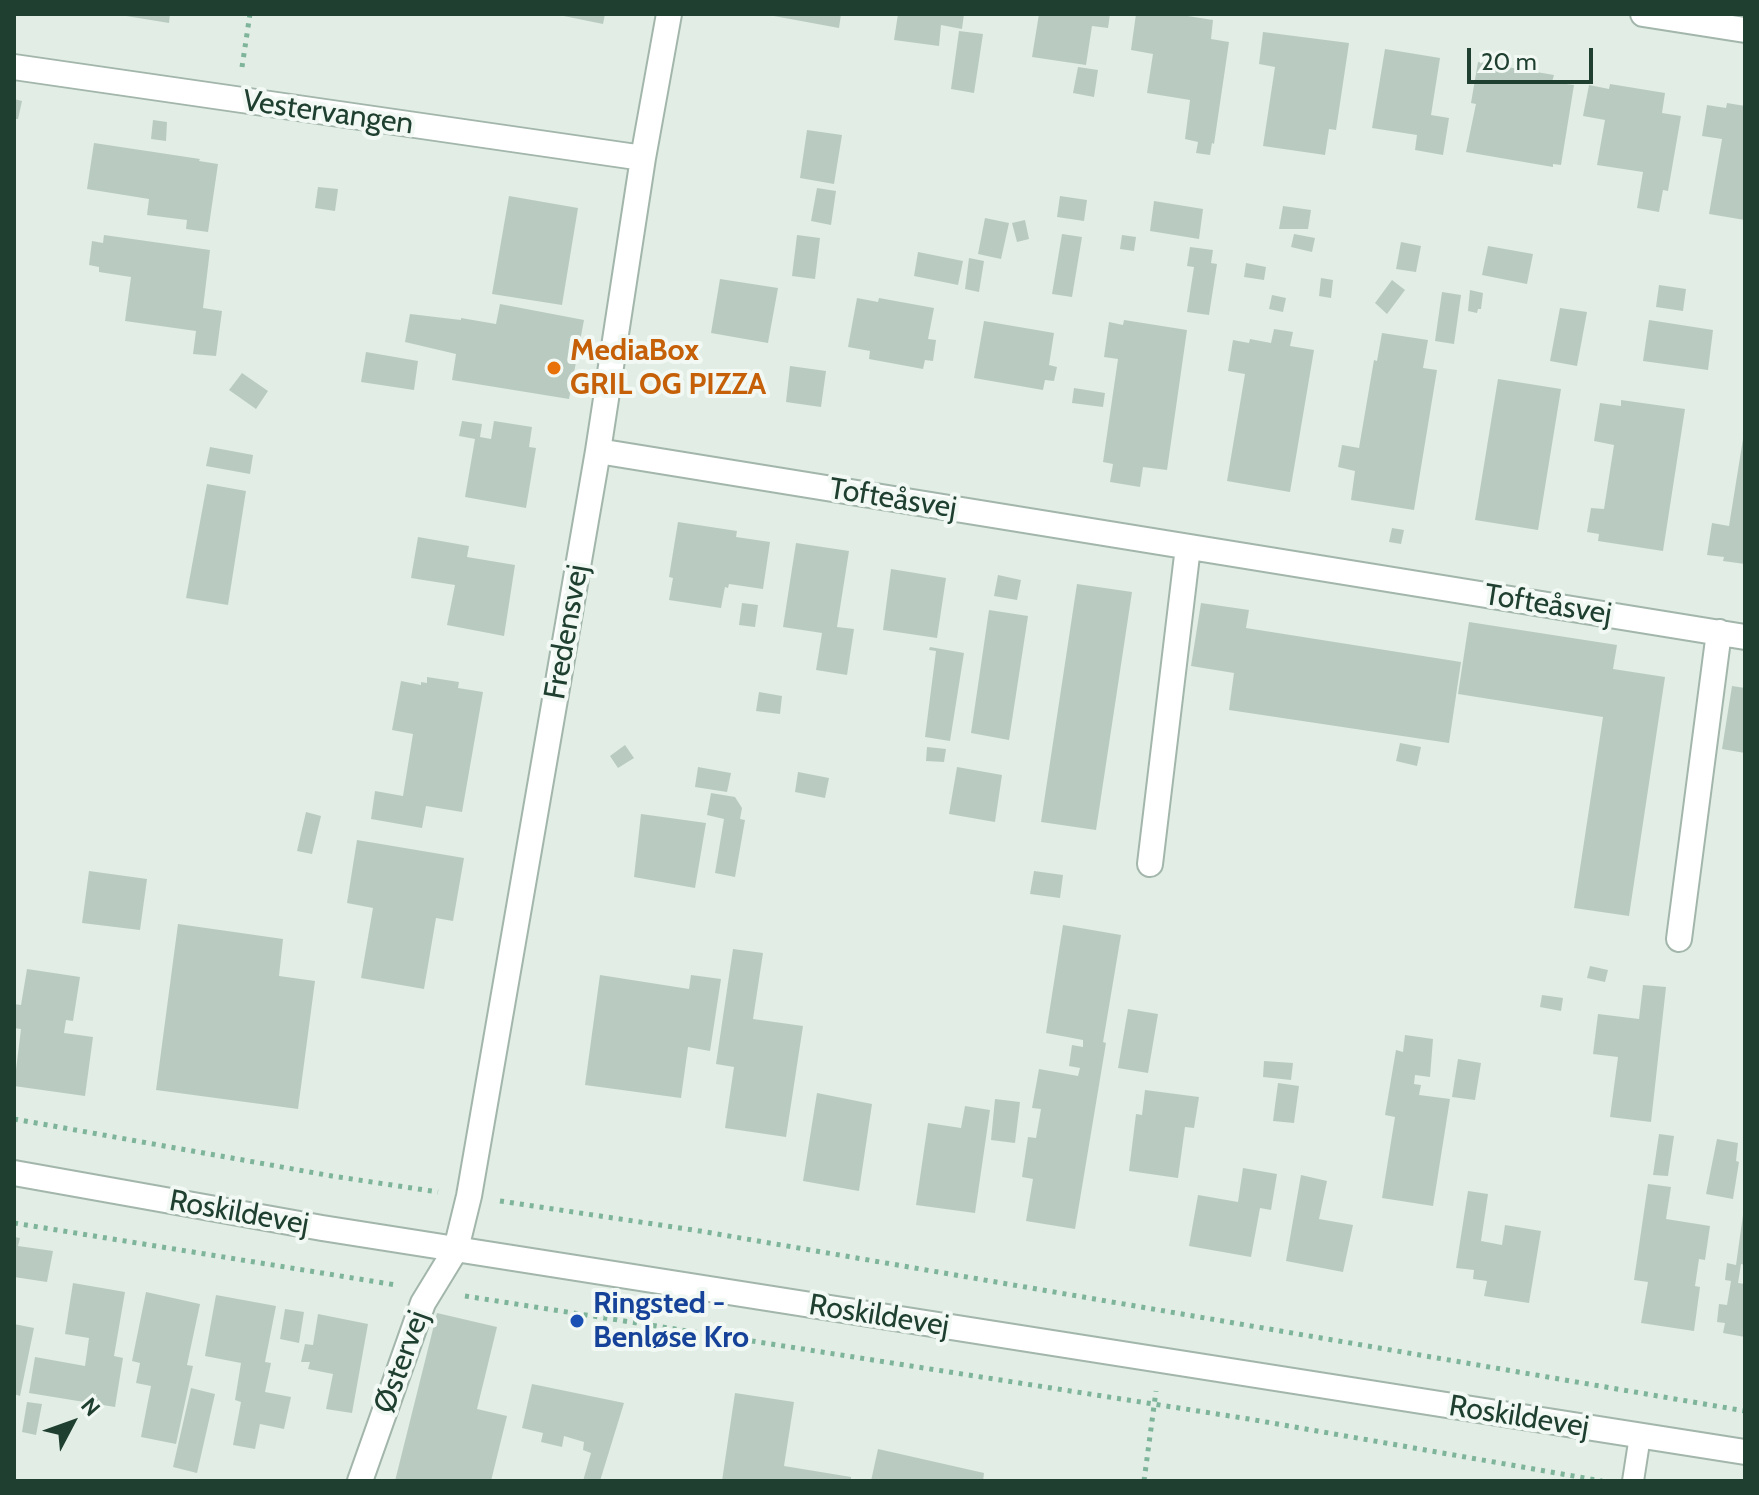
<!DOCTYPE html>
<meta charset="utf-8">
<style>
body{margin:0}
#map{position:relative;width:1759px;height:1495px;overflow:hidden;background:#e1ede5;font-family:Cabin,sans-serif}
canvas{display:block}
.frame{position:absolute;inset:0;border:16px solid #1f4031;pointer-events:none}
.north{position:absolute;left:32px;top:1383px;width:80px;height:80px;-webkit-text-stroke:6px #f2f9f4;paint-order:stroke;rotate:49deg;font-size:22px;font-weight:700;line-height:32px;text-align:center;color:#1f4031}
.north::after{content:'';display:block;margin:auto;width:28px;height:36px;background:#1f4031;clip-path:polygon(50% 0,100% 100%,50% 72%,0 100%)}
.scale{position:absolute;left:1467px;top:48px;width:126px;height:36px;box-sizing:border-box;border:4px solid #1f4031;border-top:0;padding-left:10px;font-size:24px;line-height:28px;white-space:nowrap;color:#1f4031;-webkit-text-stroke:6px #f2f9f4;paint-order:stroke}
</style>
<div id="map">
<canvas width="1759" height="1495"></canvas>
<div class="frame"></div>
<div class="north">N</div>
<div class="scale">20 m</div>
</div>
<script>
const c = document.querySelector('canvas').getContext('2d');
c.lineJoin = 'round';
function fillPath(path, color) {
  c.fillStyle = color;
  c.fill(path, 'evenodd');
}
function toPath(rows) {
  const path = new Path2D();
  for (const r of rows) {
    path.moveTo(r[0], r[1]);
    for (let i = 2; i < r.length; i += 2) path.lineTo(r[i], r[i + 1]);
  }
  return path;
}
function strokePath(path, color, width, dash) {
  c.strokeStyle = color;
  c.lineWidth = width;
  c.lineCap = dash ? 'butt' : 'round';
  c.setLineDash(dash || []);
  c.stroke(path);
}
function drawText(font, color, halo, rows, align = 'center') {
  c.font = font + ' Cabin,sans-serif';
  c.lineWidth = 8;
  c.setLineDash([]);
  c.textBaseline = 'middle';
  c.strokeStyle = halo;
  c.fillStyle = color;
  for (const [text, x, y, turn = 0] of rows) {
    c.save();
    c.translate(x, y);
    c.rotate((+turn || 0) * Math.PI / 180);
    c.textAlign = isNaN(turn) ? turn : align;
    if (halo) c.strokeText(text, 0, 0);
    c.fillText(text, 0, 0);
    c.restore();
  }
}
const building = toPath([
 [114,14,170,14,169,23],
 [554,14,605,14,603,24],
 [763,14,841,14,839,28],
 [898,14,964,14,962,29,941,25,939,46,894,40],
 [1039,14,1110,14,1108,28,1092,26,1086,65,1032,57],
 [1136,14,1175,14,1213,20,1211,39,1229,42,1214,144,1212,143,1210,155,1196,153,1198,142,1185,139,1190,100,1147,93,1153,54,1131,50],
 [959,31,983,34,974,93,951,89],
 [1263,32,1349,43,1336,130,1329,129,1325,155,1263,146,1275,67,1259,64],
 [1385,49,1440,58,1431,115,1449,118,1443,155,1415,150,1417,135,1372,128],
 [1478,62,1554,75,1552,82,1574,85,1561,165,1553,164,1553,167,1466,152,1476,104,1471,103],
 [1078,67,1098,70,1094,97,1073,93],
 [1610,84,1665,93,1662,113,1681,116,1668,191,1663,190,1659,212,1637,208,1643,172,1597,165,1605,120,1583,116,1589,85,1609,89],
 [14,99,22,101,18,119,14,119],
 [1727,103,1745,106,1745,220,1709,214,1722,139,1702,136,1707,105,1726,108],
 [153,120,167,122,166,141,151,139],
 [807,130,842,135,834,184,800,178],
 [94,143,200,159,199,161,218,164,208,232,186,229,187,220,147,215,149,199,87,189],
 [318,187,338,189,335,211,315,208],
 [817,188,836,191,831,225,811,221],
 [509,196,578,208,562,305,492,294],
 [1060,196,1087,200,1084,221,1057,217],
 [1154,201,1203,209,1199,239,1150,231],
 [1283,206,1311,210,1308,229,1279,229],
 [985,218,1009,223,1001,259,978,254],
 [1025,220,1029,239,1017,242,1012,223],
 [1062,234,1082,237,1072,297,1052,294],
 [1294,234,1315,238,1312,252,1291,247],
 [104,235,210,250,203,308,222,311,216,356,193,354,196,331,125,321,131,277,99,272,99,267,89,265,92,241,103,243],
 [797,235,820,238,815,279,792,276],
 [1122,235,1136,237,1134,251,1120,249],
 [1401,242,1421,246,1416,272,1396,269],
 [1488,246,1533,254,1527,284,1482,275],
 [1190,247,1213,250,1211,263,1217,264,1209,315,1187,312,1194,267,1187,266],
 [918,252,963,261,958,285,914,276],
 [969,258,984,261,979,292,965,289],
 [1246,263,1266,267,1264,280,1244,277],
 [1321,278,1333,280,1331,298,1319,296],
 [720,279,778,288,768,343,711,333],
 [1392,280,1405,290,1387,314,1375,303],
 [1659,285,1686,289,1683,311,1656,307],
 [1470,290,1483,293,1481,309,1478,309,1477,313,1468,311],
 [1442,292,1461,295,1454,344,1435,341],
 [1272,295,1286,298,1283,312,1269,309],
 [857,298,878,302,879,298,934,308,928,339,936,340,933,361,925,360,923,369,869,359,870,351,848,347],
 [500,304,584,320,569,399,452,380,456,354,405,342,410,314,461,320,461,318,496,324],
 [1560,308,1587,312,1577,366,1550,361],
 [1124,320,1187,330,1167,470,1143,467,1140,487,1110,482,1113,464,1103,462,1118,359,1104,357,1109,322,1123,325],
 [1649,320,1713,330,1708,370,1643,361],
 [984,321,1054,333,1049,365,1057,367,1054,381,1045,380,1043,390,974,378],
 [1274,329,1293,332,1290,346,1314,350,1290,492,1227,481,1245,374,1228,371,1233,340,1249,343,1250,339,1271,343],
 [1382,333,1428,340,1423,368,1437,370,1414,510,1351,500,1355,471,1338,467,1342,445,1359,448,1374,360,1377,361],
 [366,352,418,361,414,390,361,382],
 [790,366,826,371,821,407,786,402],
 [242,373,268,391,256,409,229,390],
 [1498,379,1561,389,1538,530,1475,520],
 [1074,388,1105,393,1103,407,1072,403],
 [1621,400,1685,409,1663,551,1598,541,1599,534,1587,532,1591,508,1604,509,1614,445,1594,441,1600,403,1621,406],
 [462,421,482,424,480,437,491,439,494,421,532,427,529,447,536,448,526,508,465,497,475,439,459,436],
 [1743,439,1745,440,1745,564,1723,561,1724,557,1707,555,1712,523,1729,526],
 [210,447,253,455,250,474,206,466],
 [207,484,246,491,228,605,186,598],
 [678,522,737,531,736,537,770,542,763,589,729,584,728,588,725,587,721,608,669,600,673,578,669,577],
 [1392,528,1404,530,1401,544,1389,542],
 [418,537,469,546,467,557,515,565,504,636,447,625,455,585,411,578],
 [796,543,849,551,837,627,854,629,847,675,816,670,822,633,783,627],
 [891,569,946,578,937,638,883,630],
 [998,575,1021,580,1017,600,994,596],
 [1077,584,1132,592,1096,830,1041,822],
 [742,603,758,605,755,627,739,625],
 [1201,603,1249,610,1246,628,1461,662,1449,743,1229,710,1234,673,1191,666],
 [989,610,1028,616,1009,740,971,733],
 [1469,622,1617,645,1613,669,1665,677,1629,916,1574,908,1603,717,1458,694],
 [930,647,964,653,950,741,925,737,936,651,929,650],
 [427,677,459,682,458,688,483,692,462,812,426,806,422,828,371,819,375,791,403,796,413,734,392,730,401,681,421,685,421,682,427,683],
 [1732,686,1745,688,1745,753,1722,749],
 [759,692,782,696,780,714,756,711],
 [1400,743,1421,747,1417,766,1396,761],
 [625,745,634,758,618,768,610,756],
 [927,747,946,749,944,762,926,761],
 [698,767,731,773,727,792,695,787],
 [957,767,1002,775,995,822,949,814],
 [798,772,829,778,825,798,795,792],
 [711,793,735,797,742,808,740,819,745,820,735,877,715,873,724,819,707,815],
 [306,812,321,816,312,854,297,851],
 [641,814,706,823,695,888,634,877],
 [357,840,464,858,453,921,436,918,424,989,361,978,373,908,347,903],
 [89,871,147,879,140,930,82,923],
 [1034,871,1063,875,1060,898,1030,894],
 [178,924,283,939,279,976,315,981,298,1109,156,1090],
 [1063,925,1121,935,1103,1042,1106,1043,1075,1229,1026,1221,1033,1179,1022,1177,1028,1137,1036,1138,1041,1109,1032,1108,1039,1069,1078,1076,1080,1068,1069,1066,1072,1045,1083,1047,1083,1040,1046,1033],
 [733,949,763,953,753,1019,803,1026,786,1137,725,1128,734,1067,716,1064],
 [1590,966,1608,970,1605,982,1587,978],
 [27,969,80,977,73,1021,66,1020,64,1033,93,1037,85,1096,14,1086,21,1029,14,1028,14,1004,21,1005],
 [600,975,689,989,691,975,721,979,710,1051,688,1047,681,1098,585,1085],
 [1643,985,1666,987,1651,1122,1610,1117,1618,1057,1593,1054,1598,1014,1639,1019],
 [1542,995,1563,998,1561,1011,1540,1007],
 [1128,1009,1158,1014,1148,1073,1118,1068],
 [1405,1035,1433,1039,1430,1077,1415,1075,1414,1084,1421,1085,1419,1095,1450,1099,1433,1206,1382,1198,1395,1117,1385,1115,1396,1050,1403,1052],
 [1458,1059,1481,1063,1475,1100,1452,1097],
 [1264,1061,1293,1063,1291,1080,1263,1077],
 [1278,1083,1299,1086,1294,1123,1273,1121],
 [1145,1090,1199,1097,1194,1128,1185,1127,1178,1178,1129,1171,1136,1114,1142,1115],
 [817,1093,872,1104,859,1191,803,1181],
 [995,1099,1020,1102,1015,1143,991,1140],
 [965,1106,990,1110,975,1213,916,1205,928,1123,961,1128],
 [1659,1134,1674,1136,1668,1176,1653,1175],
 [1717,1139,1738,1143,1736,1161,1739,1162,1733,1199,1706,1194],
 [1243,1168,1277,1174,1271,1210,1260,1208,1251,1257,1189,1246,1198,1195,1238,1202],
 [1301,1175,1327,1181,1319,1219,1353,1225,1343,1272,1286,1261],
 [1648,1184,1671,1187,1666,1219,1710,1226,1705,1260,1699,1259,1695,1286,1700,1287,1694,1331,1641,1323,1648,1282,1634,1280],
 [1468,1191,1488,1194,1481,1241,1502,1245,1505,1225,1541,1231,1529,1303,1484,1296,1487,1281,1473,1279,1474,1270,1456,1268],
 [1743,1215,1745,1265,1741,1264,1738,1283,1745,1284,1745,1337,1723,1333,1725,1323,1717,1322,1719,1304,1727,1305,1731,1281,1725,1280,1727,1263,1736,1265],
 [14,1237,20,1238,18,1246,53,1251,47,1282,14,1277],
 [73,1283,125,1292,114,1356,123,1358,115,1407,29,1393,35,1357,85,1366,89,1338,65,1334],
 [146,1292,200,1304,187,1365,193,1366,176,1444,141,1437,151,1386,136,1383,140,1363,132,1361],
 [216,1295,276,1306,265,1362,271,1363,265,1392,291,1397,284,1429,260,1424,255,1449,233,1445,241,1402,235,1400,241,1363,205,1356],
 [285,1309,304,1312,299,1343,280,1339],
 [437,1313,497,1327,477,1409,507,1416,491,1481,395,1481],
 [318,1314,368,1324,352,1413,326,1409,333,1374,308,1369,310,1362,301,1362,305,1344,313,1345],
 [14,1324,34,1328,20,1396,14,1394],
 [532,1384,624,1403,600,1481,583,1481,591,1453,583,1450,584,1442,564,1436,562,1447,541,1442,543,1433,522,1428],
 [191,1388,215,1394,197,1473,173,1467],
 [735,1393,794,1402,784,1466,851,1477,851,1481,722,1481],
 [27,1402,42,1404,36,1435,22,1432],
 [878,1449,984,1473,983,1481,871,1481]
]);
const path = toPath([
 [242,67,250,14],
 [14,1119,332,1176,438,1192],
 [500,1201,700,1231,1745,1411],
 [14,1223,396,1285],
 [465,1296,1249,1419,1602,1481],
 [1144,1481,1156,1391]
]);
const service = toPath([
 [1633,1481,1640,1436]
]);
const minor = toPath([
 [1643,14,1745,30],
 [14,67,643,158],
 [598,451,1745,637],
 [1150,864,1188,547],
 [1679,939,1719,632],
 [360,1481,423,1303,456,1249,469,1196,598,451,643,158,669,14]
]);
const tertiary = toPath([
 [14,1173,322,1228,1745,1452]
]);
const markers = [
 [554,368,8,"#e8710a"],
 [577,1321,8,"#1a4fb4"]
];
const streetNames = [
 ["Vestervangen",328,113,8],
 ["Tofteåsvej",893,499,9],
 ["Tofteåsvej",1548,605,9],
 ["Fredensvej",567,632,-80],
 ["Roskildevej",239,1213,10],
 ["Roskildevej",879,1316,9],
 ["Østervej",402,1362,-70],
 ["Roskildevej",1519,1417,9]
];
const foodNames = [
 ["MediaBox",570,351],
 ["GRIL OG PIZZA",570,385]
];
const transitNames = [
 ["Ringsted -",593,1304],
 ["Benløse Kro",593,1338]
];
fillPath(building, '#b9cbc0');
strokePath(service, '#a3b6ab', 24);
strokePath(minor, '#a3b6ab', 28);
strokePath(tertiary, '#a3b6ab', 28);
strokePath(path, '#7eb499', 5, [4, 6]);
strokePath(service, '#fff', 20);
strokePath(minor, '#fff', 24);
strokePath(tertiary, '#fff', 24);
for (const [x, y, r, color] of markers) {
  const dot = new Path2D();
  dot.arc(x, y, r, 0, 2 * Math.PI);
  c.fillStyle = color;
  c.fill(dot);
  strokePath(dot, '#f2f9f4', 3);
}
drawText('30px', '#1f4031', '#f2f9f4', streetNames);
drawText('bold 30px', '#c56008', '#f2f9f4', foodNames, 'left');
drawText('bold 30px', '#164399', '#f2f9f4', transitNames, 'left');
</script>
